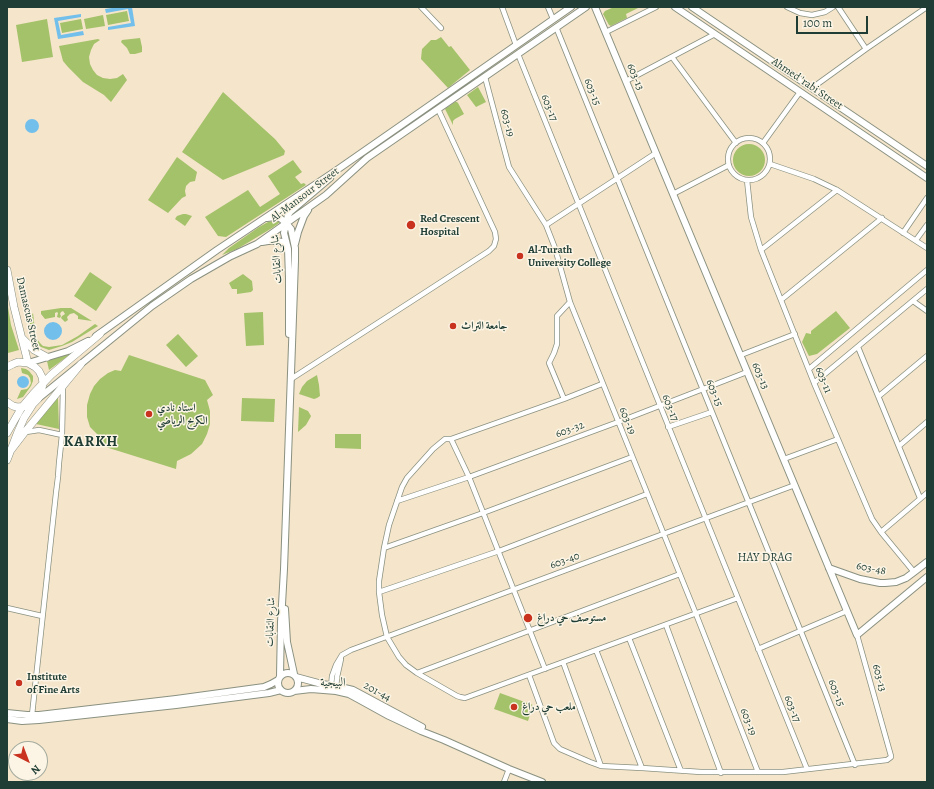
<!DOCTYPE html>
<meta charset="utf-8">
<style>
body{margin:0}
#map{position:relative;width:934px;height:789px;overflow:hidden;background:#f5e5cb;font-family:Alegreya,serif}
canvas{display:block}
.frame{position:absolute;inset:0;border:8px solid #1f3d34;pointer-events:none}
.north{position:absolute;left:8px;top:741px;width:40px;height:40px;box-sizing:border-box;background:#fcf5e5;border:1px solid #a4ab9e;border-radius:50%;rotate:138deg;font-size:11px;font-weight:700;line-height:16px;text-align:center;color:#1f3d34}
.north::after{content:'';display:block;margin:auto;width:14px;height:18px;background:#c8321e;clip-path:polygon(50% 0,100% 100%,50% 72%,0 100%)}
.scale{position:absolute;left:796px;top:16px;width:72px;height:18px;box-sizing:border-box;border:2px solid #1f3d34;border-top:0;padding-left:5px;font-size:12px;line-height:14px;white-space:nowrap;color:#1f3d34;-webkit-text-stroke:3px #fcf5e5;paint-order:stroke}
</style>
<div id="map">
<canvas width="934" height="789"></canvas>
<div class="frame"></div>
<div class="north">N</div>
<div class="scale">100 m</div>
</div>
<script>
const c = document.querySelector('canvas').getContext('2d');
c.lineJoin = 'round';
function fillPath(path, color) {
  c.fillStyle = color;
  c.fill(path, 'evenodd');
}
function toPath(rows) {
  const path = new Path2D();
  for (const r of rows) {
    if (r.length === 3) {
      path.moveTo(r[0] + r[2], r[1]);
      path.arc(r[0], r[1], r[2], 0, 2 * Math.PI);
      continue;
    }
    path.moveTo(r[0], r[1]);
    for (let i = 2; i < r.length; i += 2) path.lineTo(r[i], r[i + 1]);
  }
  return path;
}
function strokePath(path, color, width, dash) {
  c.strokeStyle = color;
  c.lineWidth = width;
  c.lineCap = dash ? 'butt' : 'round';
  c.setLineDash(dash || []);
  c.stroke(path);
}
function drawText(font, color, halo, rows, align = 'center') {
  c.font = font + ' Alegreya,Amiri,serif';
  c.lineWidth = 3;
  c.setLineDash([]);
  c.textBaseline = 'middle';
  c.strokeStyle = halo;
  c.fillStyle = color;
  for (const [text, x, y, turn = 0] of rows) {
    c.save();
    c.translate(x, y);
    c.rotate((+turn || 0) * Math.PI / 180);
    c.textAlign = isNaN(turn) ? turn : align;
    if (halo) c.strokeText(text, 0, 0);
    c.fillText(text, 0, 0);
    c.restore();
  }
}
const green = toPath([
 [614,7,640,7,626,14,627,18,611,26,609,25,603,14,605,11],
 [127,11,129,21,108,25,106,15],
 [103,15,105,26,86,29,84,19],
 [47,19,53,57,22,62,16,25],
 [81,19,83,29,62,33,60,23],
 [441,37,449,47,451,46,470,70,448,88,421,59,422,49,431,40,436,40],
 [140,38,142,47,142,52,135,54,130,54,127,48,121,42,122,40],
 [98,39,100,40,94,44,91,50,89,57,90,64,93,70,97,75,103,78,110,79,117,78,123,74,127,80,111,102,104,95,83,82,68,67,63,61,59,46],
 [478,87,486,102,476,107,467,95],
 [223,92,275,139,285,151,284,155,223,180,182,152],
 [455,102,457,102,458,103,464,114,455,119,453,121,453,125,445,109,446,108],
 [749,160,16],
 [177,157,197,172,195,181,190,182,186,186,185,191,186,196,182,198,168,213,148,200],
 [293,160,302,172,295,177,301,184,304,183,306,185,226,237,218,236,205,217,248,190,260,207,280,194,268,176],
 [183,214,186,214,192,216,185,226,175,219,177,216],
 [274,221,279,221,279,223,272,228,249,242,237,249,222,255,229,248,259,227,268,222],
 [90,272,112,287,96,311,74,296],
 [243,274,252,281,253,290,251,292,237,294,237,289,232,289,229,283],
 [7,301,11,325,19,350,8,353,7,342],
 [61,308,71,308,92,321,78,319,78,316,74,313,70,314,67,317,68,320,65,322,61,318,62,316,65,314,63,311,61,312,60,314,61,316,60,318,57,317,58,313,57,312,55,313,55,317,45,319,41,314,41,311],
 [836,311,850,328,817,354,809,356,802,342,806,333,811,334,811,331],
 [263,312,264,345,246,346,244,313],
 [33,313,35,330,37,339,40,343,43,346,49,347,62,345,78,336,95,324,98,326,72,342,62,346,49,350,41,347,36,343,34,338,29,321],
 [178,334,198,356,186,367,166,345],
 [71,352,72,353,49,370,47,361],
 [129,355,205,380,213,395,207,400,210,411,210,424,207,434,202,444,191,454,177,461,176,469,96,444,98,435,90,427,87,417,87,405,90,394,94,386,100,379,108,373,115,370,121,371],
 [21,368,26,369,29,371,33,376,33,381,31,386,23,397,17,399,21,390,27,389,29,387,31,383,30,378,28,375,22,373],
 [317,375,319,385,320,396,317,398,314,399,299,394,302,387,307,381],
 [58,397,59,429,36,424],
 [242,398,275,399,274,422,241,421],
 [299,407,308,411,311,416,310,418,306,425,298,432],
 [335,434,361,434,361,449,335,448],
 [500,693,533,705,528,721,494,709]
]);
const water = toPath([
 [119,7,132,7,135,26,108,30,108,27,131,23,128,9,106,13,105,9],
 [81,14,81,17,58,21,61,35,83,31,84,35,58,39,54,18],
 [32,126,7],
 [53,331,9],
 [23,382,6]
]);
const street = toPath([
 [421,7,441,28],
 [502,7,516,45],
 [548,7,553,19],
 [787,7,800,13,812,15,825,12,833,7],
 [838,7,866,49],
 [556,27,855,765],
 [606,32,656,7],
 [518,54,807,769],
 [672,57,736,143],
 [485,77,509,167,546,225,555,248,570,302,696,614,758,772],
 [626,81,715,34],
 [812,88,866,49,927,7],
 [749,159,21],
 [763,143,800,92],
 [770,164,814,179,837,190,927,248],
 [747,180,751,217,761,250,814,383,872,519,881,532,914,572],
 [673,194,729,165],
 [546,225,656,153],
 [903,233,927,198],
 [916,240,927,225],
 [761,250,837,190],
 [781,300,882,218],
 [913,301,927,311],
 [858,347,920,498],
 [741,355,795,334],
 [809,369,927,270],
 [291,379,415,299,489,251,494,246,496,239,495,232,438,109],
 [814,383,927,289],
 [602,384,564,399,451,439,445,439,433,449,407,478,402,487,389,525,384,548,379,581,379,592,382,615,387,637,399,657,406,665,417,673,457,696,460,697,465,698,738,598],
 [879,396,927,356],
 [564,399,549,363,554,353,557,344,557,316,570,302],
 [668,427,712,412],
 [26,432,39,430,62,435],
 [451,439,469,477,545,669],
 [899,446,927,422],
 [784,459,838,439],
 [397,501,469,477,618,422,747,372],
 [881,532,927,493],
 [384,548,483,513,632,457],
 [379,592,499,551,647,494],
 [7,608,42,616],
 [666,625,721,773],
 [629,638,681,771],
 [758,649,847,611],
 [596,650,642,768],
 [563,662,601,766],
 [417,673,680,574],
 [529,675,554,743,560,749,590,762,601,766,642,768,701,772,783,772,887,760,891,757,891,756,857,635],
 [331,687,332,676,336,665,342,655,351,650,795,485],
 [336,689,337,677,341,659],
 [32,715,56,493,58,477,59,463,62,435,63,387],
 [504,782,509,769]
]);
const secondary = toPath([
 [595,7,857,635,927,577],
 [675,7,927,178],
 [692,7,927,166],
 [267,218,275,217,280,218,286,223,291,229,295,248,295,261,284,569,281,622,280,676],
 [262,242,268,241,276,241,282,242,286,246],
 [295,244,298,232,304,216,308,210],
 [289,334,289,278,288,249,284,233,288,215,290,212,330,178],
 [96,336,217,250,334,172,571,7],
 [28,363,68,351,88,341],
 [39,398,152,306,191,279,231,256,257,244,326,195,367,158,586,7],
 [829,568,860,579,880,583,885,583,896,582,906,578,914,572,927,562],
 [285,609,287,642,294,674],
 [288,683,10],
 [296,677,322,684,336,686,353,690,422,727],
 [294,691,311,689,336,691,349,694,360,700,389,716,421,731,444,740,509,769,542,782],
 [7,713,27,715,39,715,176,699,264,687,271,684,278,680],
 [7,719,22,721,39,720,176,705,269,693,281,690]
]);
const primary = toPath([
 [7,270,14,307,28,363],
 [22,338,34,350,47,357],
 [7,367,13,364,18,362,28,363,35,367,39,371,42,377,43,383,41,394,38,399,33,404,28,406,17,407,13,406,7,402],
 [7,433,22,407,33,394,51,375,100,334],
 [11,450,24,433,81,364],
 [7,460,17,434,24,418,33,404]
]);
const markers = [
 [411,225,5,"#c8321e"],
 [520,256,4,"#c8321e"],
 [453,326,4,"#c8321e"],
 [149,414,4,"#c8321e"],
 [528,618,5,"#c8321e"],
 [19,683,4,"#c8321e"],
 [514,707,4,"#c8321e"]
];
const streetNames = [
 ["603-13",635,77,67],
 ["Ahmed 'rabi Street",807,84,34],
 ["603-15",592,92,68],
 ["603-17",549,108,68],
 ["603-19",507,123,75],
 ["Al-Mansour Street",305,195,-37],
 ["شارع النقابات",277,259,-94],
 ["Damascus Street",28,314,77],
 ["603-13",760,376,67],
 ["603-11",823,380,68],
 ["603-15",714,393,68],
 ["603-17",670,408,68],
 ["603-19",627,421,68],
 ["603-32",570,430,-20],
 ["603-40",565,561,-20],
 ["603-48",871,569,11],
 ["شارع النقابات",271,622,-88],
 ["603-13",879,678,75],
 ["201-44",377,692,29],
 ["603-15",836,693,68],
 ["603-17",792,709,68],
 ["603-19",748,722,69]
];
const poiNames = [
 ["Red Crescent",420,219],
 ["Hospital",420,232],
 ["Al-Turath",528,250],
 ["University College",528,263],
 ["جامعة التراث",461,326],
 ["استاد نادي",157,408],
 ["الكرخ الرياضي",157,421],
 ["مستوصف حي دراغ",537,618],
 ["Institute",27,677],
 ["of Fine Arts",27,690],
 ["ملعب حي دراغ",522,707]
];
const neighbourhoodNames = [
 ["HAY DRAG",765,558],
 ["البيجية",333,683]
];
const districtNames = [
 ["KARKH",91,442]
];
fillPath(green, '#a4c26a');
fillPath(water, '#72bfec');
strokePath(street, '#8a9180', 6);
strokePath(secondary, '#8a9180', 8);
strokePath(primary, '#8a9180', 8);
strokePath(street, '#fff', 4.5);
strokePath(secondary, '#fff', 6);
strokePath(primary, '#fff', 7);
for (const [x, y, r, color] of markers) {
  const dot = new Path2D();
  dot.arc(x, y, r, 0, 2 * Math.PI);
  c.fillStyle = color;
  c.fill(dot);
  strokePath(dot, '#fcf5e5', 1.5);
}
drawText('11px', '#1f3d34', '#fcf5e5', streetNames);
drawText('bold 11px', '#1f3d34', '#fcf5e5', poiNames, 'left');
drawText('12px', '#1f3d34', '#fcf5e5', neighbourhoodNames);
c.letterSpacing = '1px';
drawText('bold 15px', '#1f3d34', '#fcf5e5', districtNames);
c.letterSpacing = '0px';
</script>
